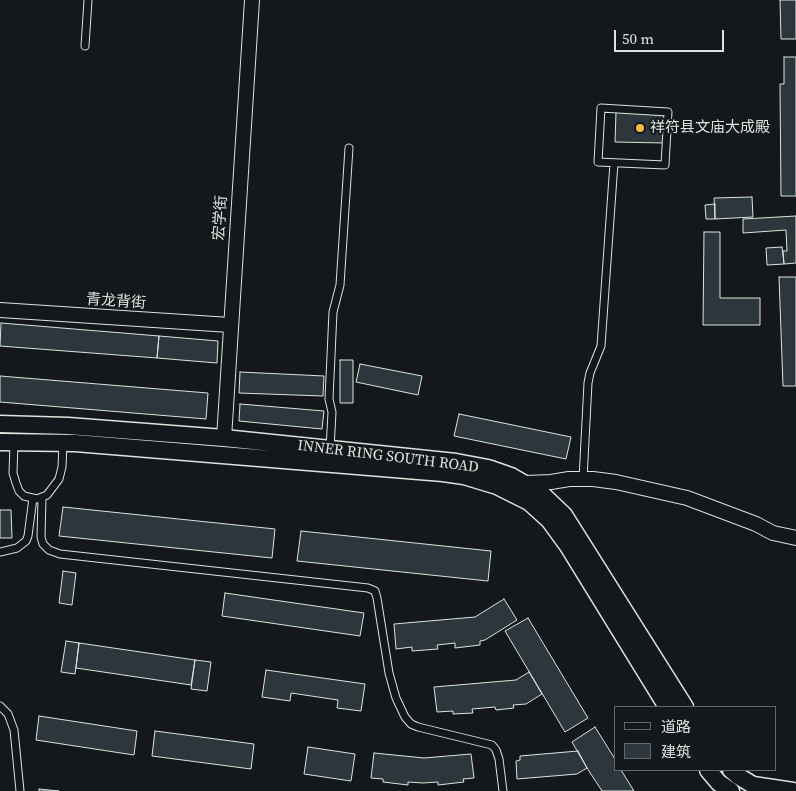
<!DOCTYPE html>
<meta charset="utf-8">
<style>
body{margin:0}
#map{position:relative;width:796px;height:791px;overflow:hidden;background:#14181c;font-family:"Source Serif 4","Noto Sans SC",serif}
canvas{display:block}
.legend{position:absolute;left:614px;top:706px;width:162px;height:65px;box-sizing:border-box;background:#14181c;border:1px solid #626a69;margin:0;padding:6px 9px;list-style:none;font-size:15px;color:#d8e6dc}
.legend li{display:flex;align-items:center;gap:10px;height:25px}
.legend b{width:25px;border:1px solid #626a69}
.scale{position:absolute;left:614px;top:30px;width:110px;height:22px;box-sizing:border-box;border:2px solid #d8e6dc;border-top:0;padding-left:6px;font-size:15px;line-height:18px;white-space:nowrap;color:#d8e6dc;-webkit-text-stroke:4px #14181c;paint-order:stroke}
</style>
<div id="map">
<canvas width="796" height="791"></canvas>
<ul class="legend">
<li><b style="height:6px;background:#14181c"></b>道路</li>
<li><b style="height:14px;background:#2c363c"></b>建筑</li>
</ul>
<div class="scale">50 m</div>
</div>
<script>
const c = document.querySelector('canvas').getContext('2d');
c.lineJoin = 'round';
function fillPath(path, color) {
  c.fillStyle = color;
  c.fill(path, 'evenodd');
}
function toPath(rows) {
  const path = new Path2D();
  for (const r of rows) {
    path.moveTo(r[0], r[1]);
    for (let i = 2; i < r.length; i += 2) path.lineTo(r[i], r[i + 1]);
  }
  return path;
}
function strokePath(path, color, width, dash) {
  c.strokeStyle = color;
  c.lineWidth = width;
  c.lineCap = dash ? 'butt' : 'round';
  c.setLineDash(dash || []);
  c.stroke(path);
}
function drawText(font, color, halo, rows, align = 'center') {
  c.font = font + ' "Source Serif 4","Noto Sans SC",serif';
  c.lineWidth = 4;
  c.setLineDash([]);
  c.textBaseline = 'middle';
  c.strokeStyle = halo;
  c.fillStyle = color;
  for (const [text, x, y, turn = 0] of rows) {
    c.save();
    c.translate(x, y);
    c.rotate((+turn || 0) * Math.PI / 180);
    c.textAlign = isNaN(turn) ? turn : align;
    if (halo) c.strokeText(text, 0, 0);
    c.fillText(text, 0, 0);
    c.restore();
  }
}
const building = toPath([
 [780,0,796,0,796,39,781,39,780,0],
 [784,57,796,57,796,196,781,196,780,84,784,84,784,57],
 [616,112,665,114,664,143,615,142,616,112],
 [752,197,753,217,715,219,714,198,752,197],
 [715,204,715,219,706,219,705,205,715,204],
 [796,216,796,263,784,264,783,251,787,251,786,230,743,233,743,219,796,216],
 [704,232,720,232,720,298,760,298,760,325,703,325,704,232],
 [782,247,784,264,767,265,766,248,782,247],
 [779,277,796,277,796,386,783,386,779,277],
 [1,323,159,336,157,358,0,346,1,323],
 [159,336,218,341,217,363,157,358,159,336],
 [340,360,353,360,353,403,340,403,340,360],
 [360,364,422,376,418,395,356,382,360,364],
 [240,372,324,376,323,396,239,393,240,372],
 [0,376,208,393,206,419,0,402,0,376],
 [240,404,324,411,322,429,239,421,240,404],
 [459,414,571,437,566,459,454,436,459,414],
 [63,507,275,529,272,558,59,536,63,507],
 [0,510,11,510,12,538,0,538,0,510],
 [301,531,491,551,488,581,297,561,301,531],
 [63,571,76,573,72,605,59,603,63,571],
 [225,593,364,613,360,636,222,616,225,593],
 [504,599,517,620,485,640,480,641,480,645,455,648,455,643,437,645,438,649,412,651,412,647,396,649,394,624,475,617,504,599],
 [528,618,588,718,565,732,505,631,528,618],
 [66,641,79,643,75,674,61,672,66,641],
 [79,643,195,660,191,685,76,668,79,643],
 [195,660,211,662,207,691,191,689,195,660],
 [266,670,365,684,361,711,337,708,338,700,291,693,290,701,262,697,266,670],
 [529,672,542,694,526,704,513,705,514,708,496,710,495,707,472,709,473,713,453,714,453,711,437,712,434,687,516,680,529,672],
 [39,716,137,731,134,755,36,740,39,716],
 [595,727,615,759,615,770,621,770,634,791,602,791,587,768,572,742,595,727],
 [155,731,254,744,251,769,152,756,155,731],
 [308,747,355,754,351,781,304,774,308,747],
 [578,751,587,768,577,774,517,779,516,761,520,760,520,756,578,751],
 [374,753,424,758,471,754,474,778,463,779,464,782,438,785,438,782,423,783,408,782,408,785,383,782,383,779,371,778,374,753],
 [39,789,59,791,39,791,39,789]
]);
const service = toPath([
 [85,46,88,0],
 [601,108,668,112,665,165,598,162,601,108],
 [14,443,13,473,16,483,19,491,24,496,37,499,47,495,59,479,62,467,63,443],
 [330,449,332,412,329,399,333,312,340,285,349,148],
 [583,479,588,383,590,373,601,346,614,163],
 [42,498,41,537,43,544,49,550,60,554,368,588,375,591,377,598,389,673,396,698,405,717,411,724,418,727,492,745,496,750,499,759,503,791],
 [0,552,17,548,26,541,28,536,33,498],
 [0,706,8,714,14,730,20,791]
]);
const minor = toPath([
 [0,310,230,325],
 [224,438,252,0],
 [526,483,551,482,569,479,593,479,616,482,687,498,756,524,773,533,796,538]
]);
const tertiary = toPath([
 [0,424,68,426,224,438,456,462,488,468,511,476,542,494,564,515,685,707],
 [0,442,75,443,443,473,464,476,497,486,529,502,549,520,568,546,667,707],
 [708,770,719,783,731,791],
 [731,770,738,776,753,785,793,791]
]);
const markers = [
 [640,128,5,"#ffb74d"]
];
const poiNames = [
 ["祥符县文庙大成殿",650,128]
];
const streetNames = [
 ["宏学街",221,218,-86],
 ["青龙背街",116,302,4],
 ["INNER RING SOUTH ROAD",388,457,7]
];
fillPath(building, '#2c363c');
strokePath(building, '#d8e6dc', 1);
strokePath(service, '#d8e6dc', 9);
strokePath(minor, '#d8e6dc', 16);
strokePath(tertiary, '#d8e6dc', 19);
strokePath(service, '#14181c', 7);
strokePath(minor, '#14181c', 14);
strokePath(tertiary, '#14181c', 16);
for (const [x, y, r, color] of markers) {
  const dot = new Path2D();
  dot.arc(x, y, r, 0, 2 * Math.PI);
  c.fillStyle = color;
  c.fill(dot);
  strokePath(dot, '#14181c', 2);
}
drawText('15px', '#d8e6dc', '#14181c', poiNames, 'left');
drawText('15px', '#d8e6dc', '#14181c', streetNames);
</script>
